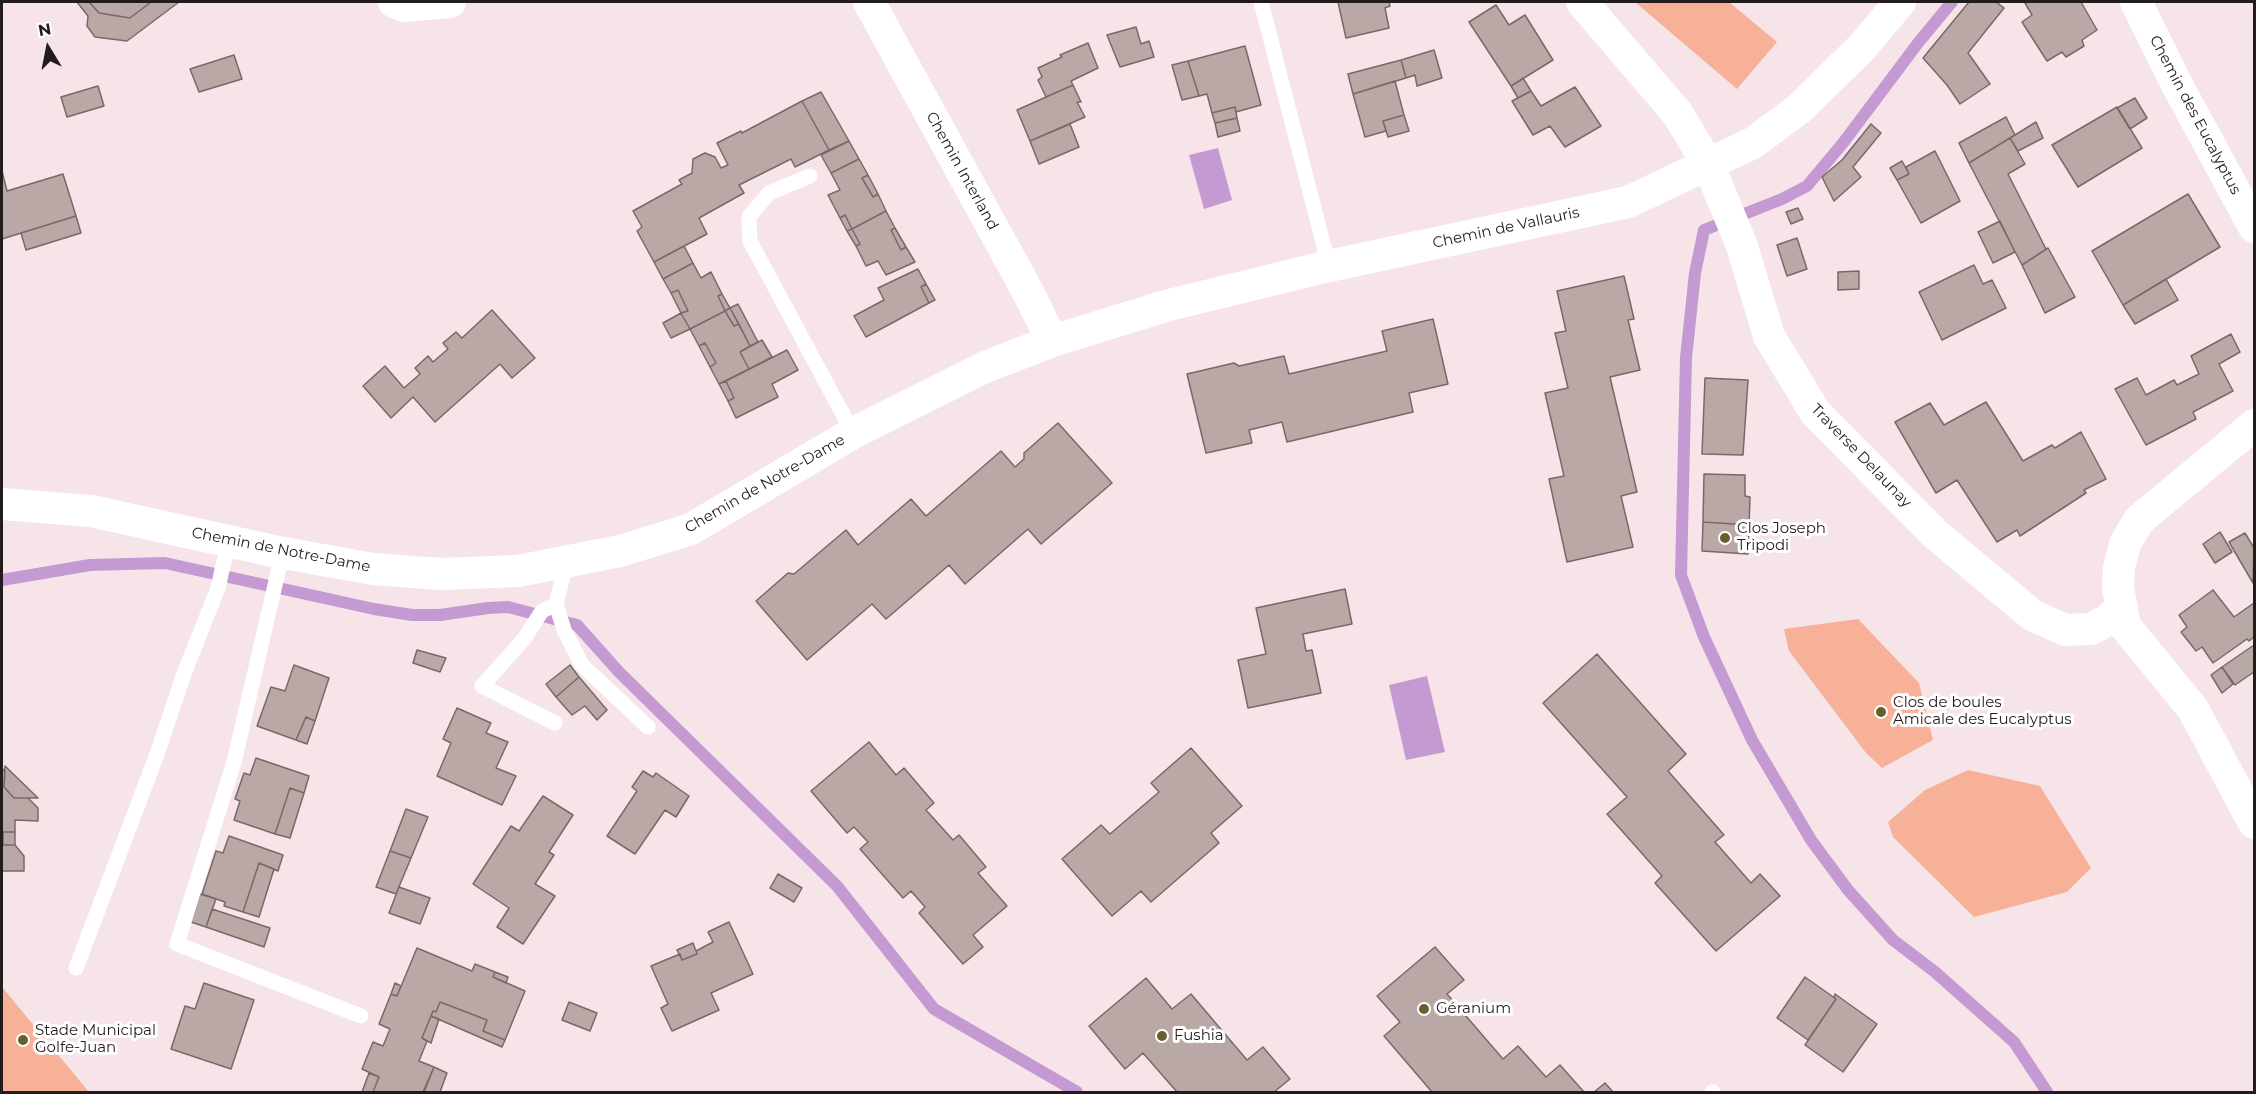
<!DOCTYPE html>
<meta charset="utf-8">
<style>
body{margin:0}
#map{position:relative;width:2256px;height:1094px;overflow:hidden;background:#f6e4e9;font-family:Montserrat,sans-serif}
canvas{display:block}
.frame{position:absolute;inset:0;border:3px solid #221c1d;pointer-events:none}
.north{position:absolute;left:18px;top:18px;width:60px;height:60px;-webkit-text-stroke:4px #fff;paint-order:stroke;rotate:350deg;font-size:16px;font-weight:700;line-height:24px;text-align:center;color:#221c1d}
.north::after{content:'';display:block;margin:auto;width:21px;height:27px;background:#221c1d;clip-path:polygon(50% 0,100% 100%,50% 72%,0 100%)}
</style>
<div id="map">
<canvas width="2256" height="1094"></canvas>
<div class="frame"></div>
<div class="north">N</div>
</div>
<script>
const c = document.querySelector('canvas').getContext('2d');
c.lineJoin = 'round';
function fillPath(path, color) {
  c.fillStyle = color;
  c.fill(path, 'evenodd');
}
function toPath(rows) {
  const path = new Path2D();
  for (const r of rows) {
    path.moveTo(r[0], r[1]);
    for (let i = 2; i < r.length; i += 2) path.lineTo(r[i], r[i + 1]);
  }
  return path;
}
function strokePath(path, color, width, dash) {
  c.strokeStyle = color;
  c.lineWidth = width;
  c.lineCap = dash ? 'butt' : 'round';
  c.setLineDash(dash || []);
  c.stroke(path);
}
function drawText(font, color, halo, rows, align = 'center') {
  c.font = font + ' Montserrat,sans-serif';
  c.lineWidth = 6;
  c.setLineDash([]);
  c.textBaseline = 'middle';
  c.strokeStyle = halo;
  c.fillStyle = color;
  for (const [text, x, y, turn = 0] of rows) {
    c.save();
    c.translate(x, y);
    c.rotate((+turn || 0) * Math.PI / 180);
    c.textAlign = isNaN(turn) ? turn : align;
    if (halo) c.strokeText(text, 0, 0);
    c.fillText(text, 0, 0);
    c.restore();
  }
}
const green = toPath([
 [1635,2,1729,2,1777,42,1737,89],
 [1858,619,1919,683,1933,740,1882,768,1866,753,1789,651,1784,629],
 [1968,770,2040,786,2091,868,2067,892,1974,917,1893,837,1888,822,1925,790],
 [2,987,89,1092,2,1092]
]);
const water = toPath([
 [1218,148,1232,200,1204,209,1189,155],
 [1427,676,1445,752,1406,760,1389,685]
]);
const stream = toPath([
 [1952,2,1918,43,1843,143,1807,186,1782,199,1704,230,1695,273,1686,358,1681,575,1704,637,1752,740,1811,840,1848,890,1893,940,1935,972,2014,1042,2047,1092],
 [2,580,90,565,165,563,374,609,412,615,440,615,488,608,508,607,577,625,619,672,837,886,934,1009,1077,1092]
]);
const building = toPath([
 [77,2,89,2,99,13,130,18,151,2,179,2,127,41,95,37,87,26,88,16,77,2],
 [89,2,151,2,130,18,99,13,89,2],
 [1338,2,1389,2,1390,6,1385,8,1389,28,1346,38,1338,2],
 [1969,2,1996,2,2004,8,1968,53,1990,84,1960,104,1947,85,1923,58,1969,2],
 [2028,2,2081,2,2097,30,2082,40,2084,46,2066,57,2062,52,2047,61,2022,22,2032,15,2025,3,2028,2],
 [1496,5,1509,25,1525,15,1553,60,1511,86,1469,22,1496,5],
 [1136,27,1141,44,1149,41,1154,57,1120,67,1107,35,1136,27],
 [1088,43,1098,68,1071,81,1073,85,1046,97,1038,80,1042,77,1038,68,1062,57,1060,55,1088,43],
 [1245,46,1261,105,1236,112,1235,107,1212,113,1207,94,1199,96,1188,61,1245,46],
 [1434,50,1442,78,1417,86,1415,75,1406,78,1401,60,1434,50],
 [234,55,242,79,199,92,190,69,234,55],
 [1401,60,1406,78,1353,94,1348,74,1401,60],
 [1188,61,1199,96,1182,100,1172,65,1188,61],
 [1523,78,1531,91,1518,98,1511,86,1523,78],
 [1395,81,1404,115,1383,121,1386,131,1365,137,1353,94,1395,81],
 [1073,85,1081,102,1077,102,1085,117,1030,141,1017,110,1073,85],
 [98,86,104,106,67,117,61,97,98,86],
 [1575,87,1601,126,1565,147,1550,126,1533,135,1512,101,1531,91,1541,106,1575,87],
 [821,92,849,141,829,150,802,101,821,92],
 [2135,98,2147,118,2130,129,2117,108,2135,98],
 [802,101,829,150,795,167,791,159,739,185,744,193,699,218,707,234,654,262,637,231,642,227,633,211,682,184,679,180,692,173,693,159,705,153,715,157,721,168,728,165,717,143,741,131,742,133,802,101],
 [1235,107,1237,118,1215,123,1212,113,1235,107],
 [2117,107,2142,148,2078,187,2052,145,2117,107],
 [1404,115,1409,131,1388,137,1383,121,1404,115],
 [2006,117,2015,135,1969,163,1959,143,2006,117],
 [1237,118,1240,131,1218,137,1215,123,1237,118],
 [2036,122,2043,138,2018,151,2010,138,2036,122],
 [1070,124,1079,147,1039,164,1030,141,1070,124],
 [1871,124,1881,133,1853,167,1861,177,1834,201,1822,177,1842,160,1871,124],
 [2010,138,2025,164,2008,174,2046,249,2022,265,1969,163,2010,138],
 [849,141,859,159,831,173,821,155,849,141],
 [1935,151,1960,201,1921,223,1897,180,1909,174,1906,167,1935,151],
 [859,159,868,175,862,178,873,197,878,194,886,211,852,229,845,215,840,218,828,195,840,190,831,173,859,159],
 [1902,161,1909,174,1897,180,1890,168,1902,161],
 [2,171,7,191,63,174,76,216,2,239,2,171],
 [868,175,878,194,873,197,862,178,868,175],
 [2188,194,2220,247,2123,305,2092,251,2188,194],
 [1798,208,1803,219,1791,224,1786,212,1798,208],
 [886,211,895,228,891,230,901,250,906,247,915,262,886,275,878,261,866,266,856,246,860,244,852,229,886,211],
 [845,215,852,229,847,231,840,218,845,215],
 [76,216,81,233,26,250,21,233,76,216],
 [2000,221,2015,252,1993,263,1978,232,2000,221],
 [895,228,906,247,901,250,891,230,895,228],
 [852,229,860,244,856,246,847,231,852,229],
 [1797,238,1807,269,1787,276,1777,245,1797,238],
 [684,246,693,263,663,279,654,262,684,246],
 [2048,248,2075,297,2045,313,2022,265,2048,248],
 [693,263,701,278,711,272,722,294,718,296,725,311,690,329,681,313,688,311,678,290,671,293,663,279,693,263],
 [1974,265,1983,284,1992,280,2006,308,1942,340,1919,292,1974,265],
 [918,269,926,284,921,287,929,303,866,337,854,316,884,300,878,288,918,269],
 [1859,271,1859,289,1838,290,1838,272,1859,271],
 [1624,276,1634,319,1628,320,1640,370,1610,377,1637,492,1621,496,1633,547,1567,562,1549,479,1564,476,1545,393,1568,388,1555,333,1566,331,1557,291,1624,276],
 [2166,279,2178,300,2135,324,2123,305,2166,279],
 [926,284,935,300,929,303,921,287,926,284],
 [678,290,688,311,681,313,671,293,678,290],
 [722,294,730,308,725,311,718,296,722,294],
 [738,304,758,342,750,346,730,308,738,304],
 [730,308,739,324,734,326,725,311,730,308],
 [492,310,535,358,512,378,500,364,435,422,413,397,391,418,363,386,385,366,404,388,420,374,415,368,428,356,433,362,448,349,443,343,456,332,462,338,492,310],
 [725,311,734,326,739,324,750,346,740,352,749,369,719,384,710,367,716,363,705,343,699,346,690,329,725,311],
 [681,313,690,329,671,338,663,323,681,313],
 [1433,319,1448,384,1409,393,1413,412,1287,442,1282,422,1249,430,1252,443,1206,453,1187,374,1234,363,1239,366,1284,356,1289,374,1387,351,1382,331,1433,319],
 [2231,334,2240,352,2219,364,2233,391,2193,412,2196,419,2146,445,2115,389,2137,378,2146,395,2174,380,2177,385,2199,374,2191,356,2231,334],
 [762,340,772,357,749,369,740,352,762,340],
 [705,343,716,363,710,367,699,346,705,343],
 [787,350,798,370,772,384,778,397,736,418,728,401,734,398,726,381,787,350],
 [1705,378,1748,380,1743,455,1702,454,1705,378],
 [726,381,734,398,728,401,719,384,726,381],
 [1986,402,2023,461,2052,445,2055,448,2081,432,2106,479,2084,490,2086,493,2020,536,2017,530,1997,542,1957,480,1936,493,1895,422,1930,403,1944,425,1986,402],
 [1058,423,1112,483,1041,544,1028,529,965,584,949,565,886,619,872,604,807,660,756,601,788,573,794,574,846,530,858,545,911,499,926,516,1001,451,1015,467,1024,459,1024,453,1058,423],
 [1704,474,1745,475,1745,496,1750,497,1749,525,1703,522,1704,474],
 [1703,522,1749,525,1748,554,1702,551,1703,522],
 [2220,532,2232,552,2215,563,2203,544,2220,532],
 [2245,533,2254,548,2253,583,2229,542,2245,533],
 [1345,589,1352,624,1303,634,1306,651,1312,650,1321,693,1248,708,1238,660,1266,654,1256,608,1345,589],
 [2213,590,2234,617,2254,603,2254,637,2249,641,2247,639,2213,663,2202,647,2196,651,2181,632,2187,627,2179,615,2213,590],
 [2254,645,2254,672,2235,685,2222,667,2254,645],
 [417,650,446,658,440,672,413,663,417,650],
 [1597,654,1686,754,1668,771,1724,835,1715,842,1751,883,1760,874,1780,896,1716,951,1655,883,1662,876,1607,814,1627,797,1543,703,1597,654],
 [294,665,329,678,315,721,306,717,296,740,257,726,271,687,285,691,294,665],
 [570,665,579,677,556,697,546,684,570,665],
 [2222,667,2233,684,2222,693,2211,675,2222,667],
 [579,677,607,710,597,720,585,706,572,715,556,697,579,677],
 [457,708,491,723,486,733,508,742,496,768,516,776,502,805,437,776,451,743,443,739,457,708],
 [306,717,315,721,307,744,296,740,306,717],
 [869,742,896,775,904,768,934,803,926,810,953,840,959,835,986,867,978,873,1007,906,973,935,983,947,963,964,919,913,925,907,911,891,903,898,860,849,868,842,854,827,847,833,811,791,869,742],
 [1191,748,1242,806,1211,833,1219,843,1151,902,1141,891,1112,916,1062,859,1101,825,1110,834,1159,792,1151,783,1191,748],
 [256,758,309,776,304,793,290,788,275,834,234,820,240,801,235,799,244,773,250,775,256,758],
 [5,766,38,798,14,798,4,787,5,766],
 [2,768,5,772,4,787,14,798,28,798,38,808,38,821,15,820,15,832,3,832,3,845,15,845,24,856,24,871,2,871,2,768],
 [643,771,653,777,656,773,689,796,676,817,665,810,635,854,607,836,637,791,632,787,643,771],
 [290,788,304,793,290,838,275,834,290,788],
 [543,796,573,815,549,852,554,855,535,884,555,896,523,944,497,927,509,908,473,884,511,826,519,831,543,796],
 [406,809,428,817,411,858,390,851,406,809],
 [3,832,15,832,15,845,3,845,3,832],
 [229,836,283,855,278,871,259,863,243,912,224,906,225,902,202,894,216,851,223,853,229,836],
 [390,851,411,858,396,894,376,887,390,851],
 [259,863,274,869,259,917,243,912,259,863],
 [778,874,802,888,794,902,770,888,778,874],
 [399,887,430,898,420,924,389,913,399,887],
 [200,894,216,899,206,927,191,922,200,894],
 [212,909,270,928,264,947,206,927,212,909],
 [729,922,753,974,711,993,719,1010,672,1031,661,1008,668,1004,651,966,680,954,682,960,697,954,696,951,713,942,708,932,729,922],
 [693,943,697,954,682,960,677,950,693,943],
 [1435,947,1464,980,1447,994,1503,1059,1518,1046,1546,1077,1560,1065,1584,1092,1432,1092,1384,1036,1400,1022,1377,996,1435,947],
 [417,948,472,971,475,964,495,972,493,977,525,991,505,1040,483,1031,487,1020,440,1002,436,1012,433,1011,422,1038,427,1041,419,1061,434,1067,424,1092,373,1092,379,1077,362,1069,373,1042,383,1046,390,1029,379,1024,391,994,397,996,417,948],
 [495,972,508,977,506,983,493,977,495,972],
 [1805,977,1836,999,1808,1040,1777,1018,1805,977],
 [1146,978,1172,1009,1191,994,1247,1060,1263,1047,1290,1079,1274,1092,1177,1092,1143,1053,1125,1069,1089,1026,1146,978],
 [204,983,254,1000,231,1069,171,1049,185,1006,195,1009,204,983],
 [395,983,401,986,397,996,391,994,395,983],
 [1835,994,1877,1024,1843,1072,1805,1045,1836,999,1834,997,1835,994],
 [440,1002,487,1020,483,1031,505,1040,502,1047,431,1016,433,1011,436,1012,440,1002],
 [569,1002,597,1013,590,1031,562,1020,569,1002],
 [431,1016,439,1019,431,1043,422,1038,431,1016],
 [434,1067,447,1073,440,1092,423,1092,434,1067],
 [369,1073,379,1077,373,1092,362,1092,369,1073],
 [1605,1083,1613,1092,1594,1092,1605,1083]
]);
const service = toPath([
 [1261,2,1329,266],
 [810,176,769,193,749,217,750,241,853,433],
 [278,552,279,568,234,762,177,944,361,1016],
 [556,604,564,630,582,665,648,727],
 [555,723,482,686,524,639,542,611,556,604,567,561],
 [76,968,156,757,185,671,218,588,224,561,232,542],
 [1712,1092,1713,1092]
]);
const minor = toPath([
 [394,2,404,6,450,2],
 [869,2,1029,294,1052,341],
 [1582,2,1677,113,1709,166,1742,246,1769,336,1815,412,1934,533,2032,615,2065,630,2091,629,2108,620,2120,608],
 [2136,2,2175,81,2254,227],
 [2254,425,2139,520,2125,544,2119,568,2118,588,2125,626,2193,709,2254,823],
 [2,504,91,511,278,552,373,569,442,574,518,571,620,551,691,529,853,433,983,368,1052,341,1169,305,1329,266,1628,202,1753,143,1800,108,1863,46,1900,2]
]);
const markers = [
 [1725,538,6,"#65602c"],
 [1881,712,6,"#65602c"],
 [1424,1009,6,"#65602c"],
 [1162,1036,6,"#65602c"],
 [23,1040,6,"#65602c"]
];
const streetNames = [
 ["Chemin des Eucalyptus",2195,115,62],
 ["Chemin Interland",962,171,61],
 ["Chemin de Vallauris",1506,228,-12],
 ["Traverse Delaunay",1861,456,46],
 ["Chemin de Notre-Dame",765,484,-30],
 ["Chemin de Notre-Dame",281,550,11]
];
const poiNames = [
 ["Clos Joseph",1737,529],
 ["Tripodi",1737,546],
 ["Clos de boules",1893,703],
 ["Amicale des Eucalyptus",1893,720],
 ["Géranium",1436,1009],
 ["Stade Municipal",35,1031],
 ["Golfe-Juan",35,1048],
 ["Fushia",1174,1036]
];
fillPath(green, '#f7b198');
fillPath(water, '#c59ad2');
strokePath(stream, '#c59ad2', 12);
fillPath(building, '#baa8a7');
strokePath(building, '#796868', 1.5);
strokePath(service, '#fff', 15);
strokePath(minor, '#fff', 32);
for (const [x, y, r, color] of markers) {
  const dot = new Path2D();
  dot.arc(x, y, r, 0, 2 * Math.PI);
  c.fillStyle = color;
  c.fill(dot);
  strokePath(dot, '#fff', 2);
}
drawText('15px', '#221c1d', '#fff', streetNames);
drawText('15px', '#221c1d', '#fff', poiNames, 'left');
</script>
